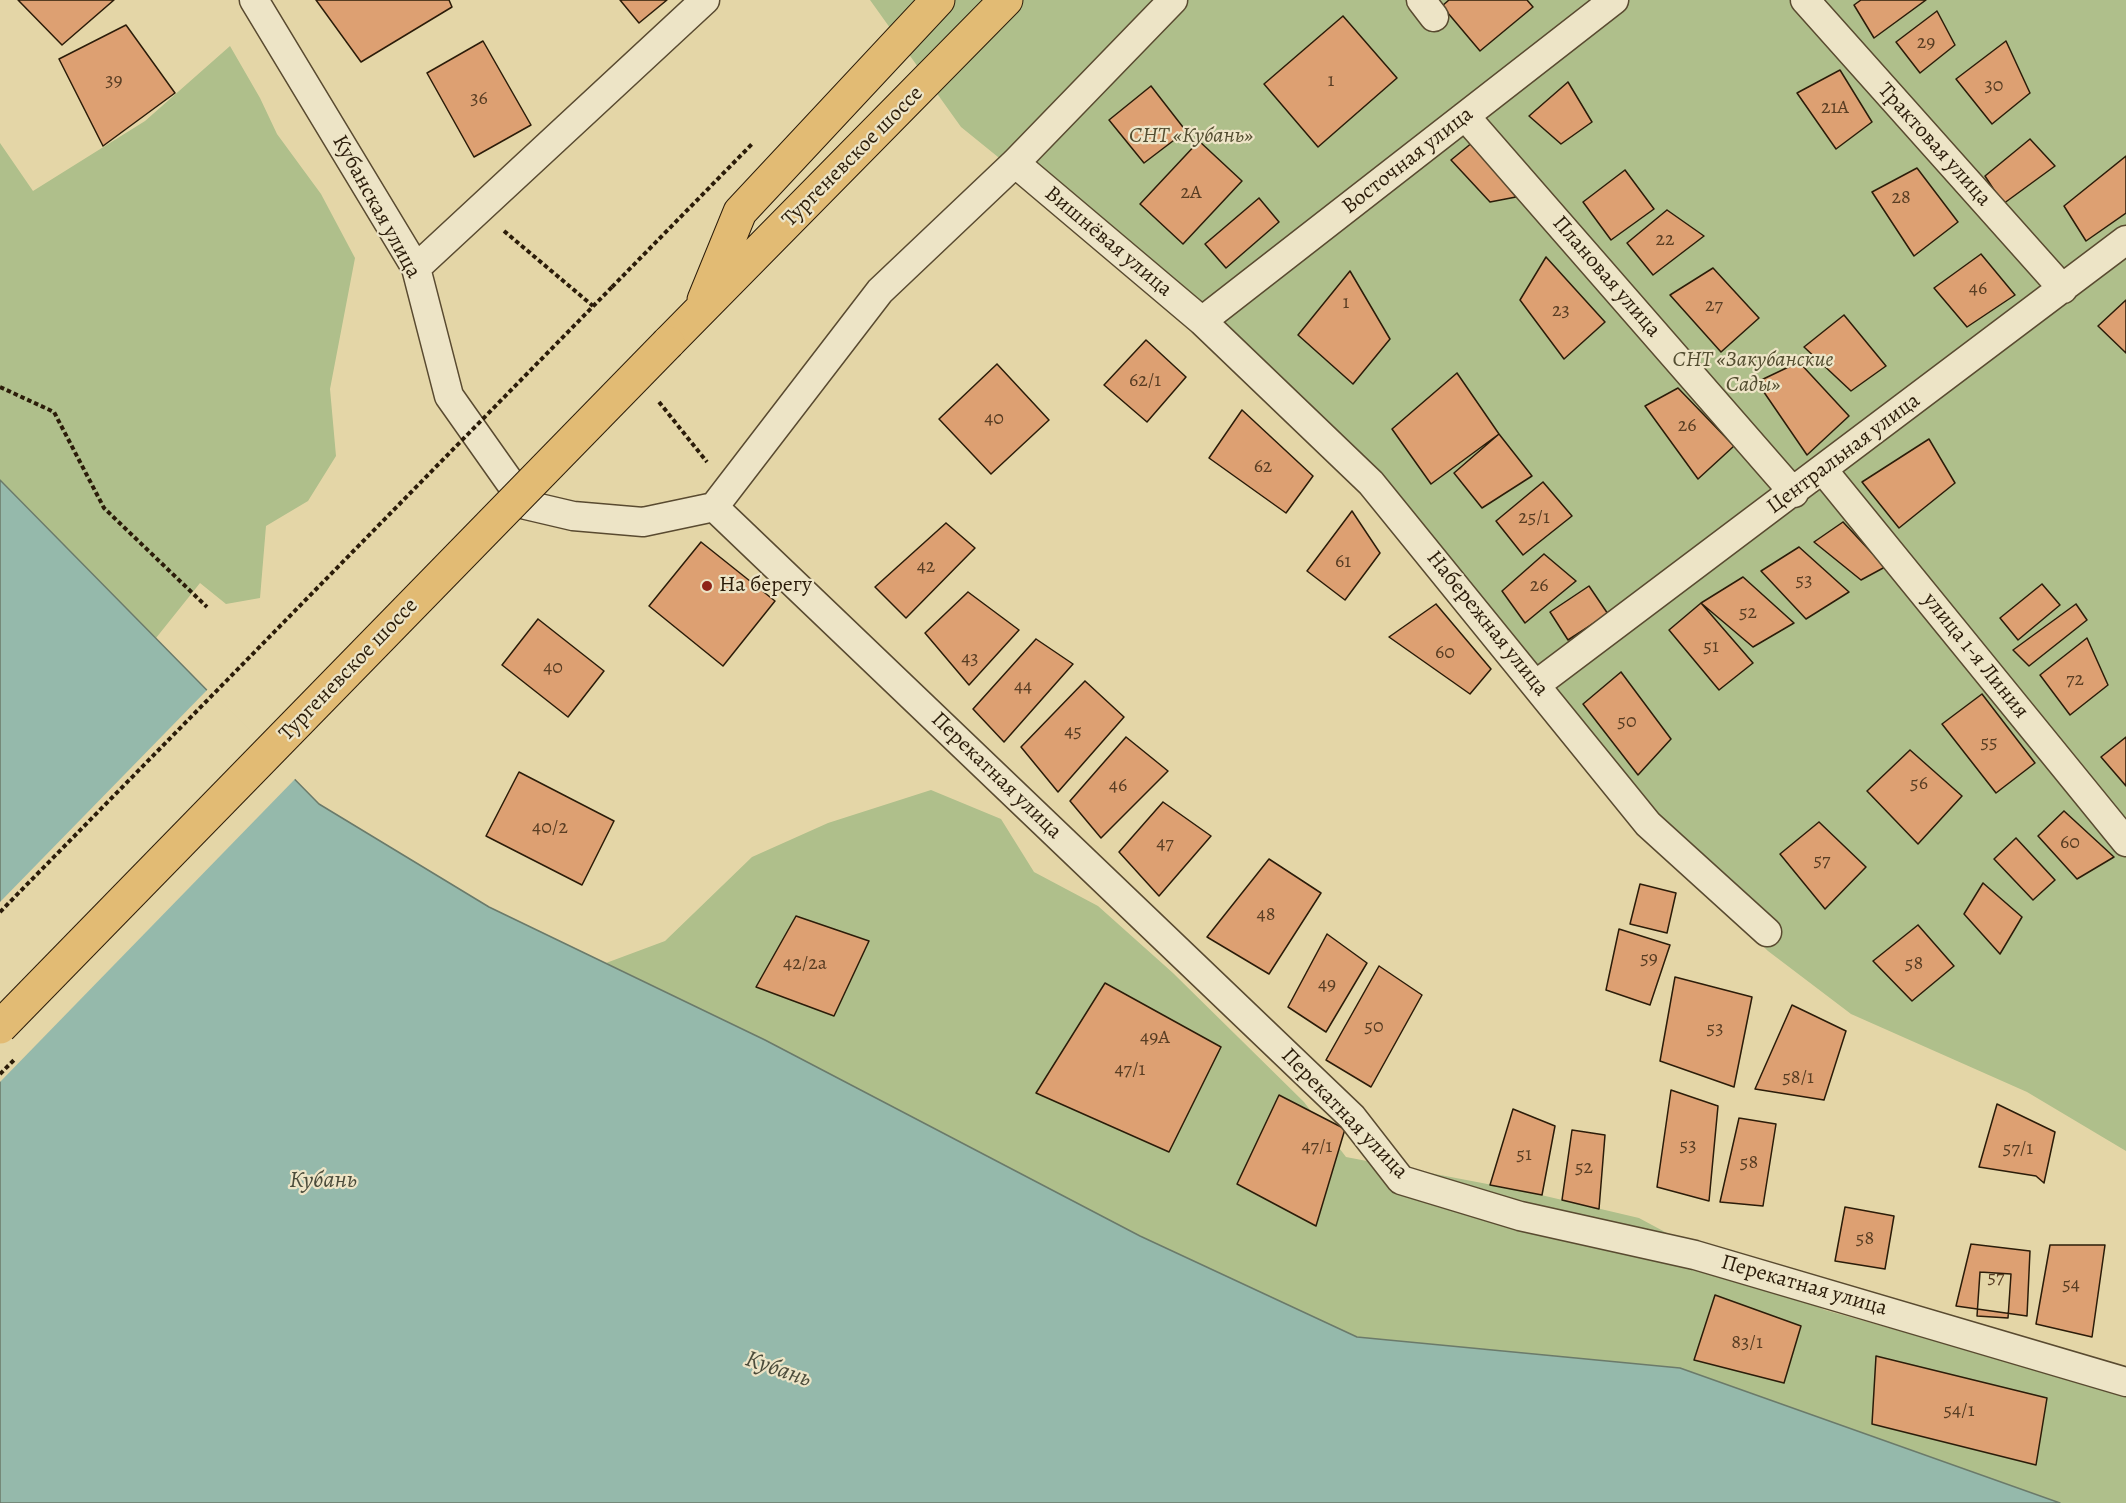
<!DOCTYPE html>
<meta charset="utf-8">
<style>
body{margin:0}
canvas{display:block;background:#e4d6a7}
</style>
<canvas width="2126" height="1503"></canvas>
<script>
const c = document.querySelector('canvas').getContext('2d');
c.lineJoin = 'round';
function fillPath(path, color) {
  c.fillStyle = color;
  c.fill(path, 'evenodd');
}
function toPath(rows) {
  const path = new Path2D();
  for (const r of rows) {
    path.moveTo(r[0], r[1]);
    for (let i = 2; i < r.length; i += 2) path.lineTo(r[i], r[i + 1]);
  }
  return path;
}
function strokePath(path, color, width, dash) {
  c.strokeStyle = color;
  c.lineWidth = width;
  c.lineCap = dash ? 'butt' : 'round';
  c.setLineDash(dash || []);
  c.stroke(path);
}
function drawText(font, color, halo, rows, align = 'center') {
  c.font = font + ' Alegreya,serif';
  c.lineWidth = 4.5;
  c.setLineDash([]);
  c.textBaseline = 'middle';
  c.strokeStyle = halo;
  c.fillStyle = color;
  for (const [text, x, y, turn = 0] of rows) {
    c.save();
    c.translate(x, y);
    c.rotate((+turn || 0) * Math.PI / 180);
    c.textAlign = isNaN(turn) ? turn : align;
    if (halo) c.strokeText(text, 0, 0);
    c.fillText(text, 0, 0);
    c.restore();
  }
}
const green = toPath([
 [870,0,2126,0,2126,1151,2027,1092,1851,1014,1768,951,1642,829,1363,490,1199,320,961,127],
 [230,46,260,98,277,134,321,194,355,258,330,389,336,456,308,501,266,526,260,598,226,604,200,583,156,638,0,480,0,143,33,191,145,121],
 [931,790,1001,819,1034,872,1098,906,1173,973,1304,1102,1346,1157,1524,1191,1639,1218,1730,1267,1825,1310,2126,1394,2126,1503,2060,1503,1680,1368,1357,1337,1140,1236,765,1040,606,963,665,941,752,857,828,823]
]);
const water = toPath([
 [0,480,319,804,489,907,765,1040,1140,1236,1357,1337,1680,1368,2060,1503,0,1503,0,480]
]);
const pier = toPath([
 [209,688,297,777,0,1082,0,902]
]);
const building = toPath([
 [18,0,114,0,62,45,18,0],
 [316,0,449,0,452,7,361,62,316,0],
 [620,0,667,0,639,23,620,0],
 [1449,0,1527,0,1533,7,1480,51,1442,6,1449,0],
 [1861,0,1926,0,1874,38,1854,5,1861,0],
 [1937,11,1955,45,1920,73,1896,42,1937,11],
 [1343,16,1397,78,1318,147,1264,84,1343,16],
 [126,25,175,93,103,146,59,59,126,25],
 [483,41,531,125,474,157,427,73,483,41],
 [2006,41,2030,93,1992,124,1956,79,2006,41],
 [1840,70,1872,122,1836,149,1797,93,1840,70],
 [1568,82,1592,122,1561,144,1529,116,1568,82],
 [1151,86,1186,131,1144,163,1109,120,1151,86],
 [2030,139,2055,166,2003,204,1985,176,2030,139],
 [1199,141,1242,181,1183,244,1140,204,1199,141],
 [1473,142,1516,197,1490,202,1451,160,1473,142],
 [2126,156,2126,213,2086,241,2064,206,2126,156],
 [1917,168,1958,222,1914,256,1872,192,1917,168],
 [1625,170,1654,209,1611,240,1583,202,1625,170],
 [1259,198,1279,222,1226,268,1205,244,1259,198],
 [1667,210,1704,236,1653,275,1627,243,1667,210],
 [1981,254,2015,295,1967,327,1934,288,1981,254],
 [1546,257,1605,322,1564,359,1520,300,1546,257],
 [1713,268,1759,318,1721,352,1670,295,1713,268],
 [1350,271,1390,339,1353,384,1298,335,1350,271],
 [2126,300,2126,353,2098,326,2126,300],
 [1844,315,1886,366,1851,391,1804,347,1844,315],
 [1146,340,1186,377,1147,422,1104,385,1146,340],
 [1799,362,1849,416,1807,455,1757,382,1799,362],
 [997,364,1049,420,991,474,939,419,997,364],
 [1457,373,1499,434,1431,484,1392,429,1457,373],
 [1678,388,1734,446,1698,479,1645,406,1678,388],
 [1242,410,1313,476,1286,513,1209,458,1242,410],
 [1499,434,1532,476,1482,508,1454,473,1499,434],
 [1929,439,1955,483,1899,528,1862,482,1929,439],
 [1543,482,1572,516,1523,555,1496,521,1543,482],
 [1352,511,1380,553,1345,600,1307,571,1352,511],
 [1843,522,1885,567,1861,580,1814,542,1843,522],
 [946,523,975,548,906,618,875,587,946,523],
 [701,542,775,601,723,666,649,606,701,542],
 [1799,547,1849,592,1806,619,1761,571,1799,547],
 [1544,554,1576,581,1525,623,1502,591,1544,554],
 [1743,577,1794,623,1753,647,1701,603,1743,577],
 [2042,584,2060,605,2018,640,2000,618,2042,584],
 [1589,586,1608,614,1568,640,1550,612,1589,586],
 [968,592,1019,630,969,685,925,633,968,592],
 [1701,603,1753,663,1719,690,1669,630,1701,603],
 [1436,604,1491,669,1470,694,1389,637,1436,604],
 [2076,604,2087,620,2029,666,2013,650,2076,604],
 [538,619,604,671,568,717,502,665,538,619],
 [2087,638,2108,685,2070,715,2040,675,2087,638],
 [1036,639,1073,664,1004,742,973,709,1036,639],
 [1621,672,1671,739,1638,775,1583,704,1621,672],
 [1085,681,1124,717,1058,792,1021,747,1085,681],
 [1982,694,2035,763,1996,793,1942,724,1982,694],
 [1126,737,1168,771,1101,838,1070,801,1126,737],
 [2126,737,2126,786,2101,757,2126,737],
 [1910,750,1962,796,1918,844,1867,791,1910,750],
 [519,772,614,821,582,885,486,836,519,772],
 [1163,802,1211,836,1159,896,1119,852,1163,802],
 [2064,811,2114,857,2077,879,2038,836,2064,811],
 [1819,822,1866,867,1825,909,1780,854,1819,822],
 [2016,838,2055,880,2033,900,1994,859,2016,838],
 [1269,859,1321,893,1269,974,1207,937,1269,859],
 [1983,883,2022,917,2000,954,1964,914,1983,883],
 [1640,884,1676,893,1667,933,1630,924,1640,884],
 [796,916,869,941,834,1016,756,987,796,916],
 [1918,925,1954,966,1912,1001,1873,961,1918,925],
 [1619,929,1670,945,1650,1005,1606,990,1619,929],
 [1327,934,1367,963,1326,1032,1288,1007,1327,934],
 [1379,966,1422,995,1371,1087,1326,1060,1379,966],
 [1675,977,1752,997,1734,1087,1660,1061,1675,977],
 [1105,983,1221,1047,1169,1152,1036,1093,1105,983],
 [1792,1005,1846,1031,1824,1100,1755,1089,1792,1005],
 [1671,1090,1718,1106,1709,1201,1657,1187,1671,1090],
 [1279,1095,1345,1129,1316,1226,1237,1184,1279,1095],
 [1997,1104,2055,1132,2044,1183,2036,1176,1979,1167,1997,1104],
 [1513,1109,1555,1126,1542,1195,1490,1185,1513,1109],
 [1739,1118,1776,1124,1763,1206,1720,1202,1739,1118],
 [1572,1130,1605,1135,1599,1209,1562,1200,1572,1130],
 [1845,1207,1894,1216,1885,1269,1835,1261,1845,1207],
 [1971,1244,2030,1251,2027,1316,1956,1306,1971,1244],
 [2050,1245,2105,1245,2092,1337,2036,1324,2050,1245],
 [1980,1272,2011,1274,2008,1318,1977,1316,1980,1272],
 [1715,1295,1801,1326,1784,1383,1694,1360,1715,1295],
 [1876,1356,2047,1398,2036,1465,1872,1424,1876,1356]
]);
const path = toPath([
 [504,231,593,306],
 [612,287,752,144],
 [0,387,54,412,104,508,207,607],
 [659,402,707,462]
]);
const minor = toPath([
 [254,0,416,268,449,396,526,505,573,516,643,522,714,507],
 [1421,0,1434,17],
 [1805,0,2063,289],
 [1465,116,1794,493],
 [1015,163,1202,321,1371,483,1648,824,1767,932],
 [416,268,705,0],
 [1202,321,1614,0],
 [1823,470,2126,842],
 [714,507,1352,1117,1401,1180,1520,1216,1695,1255,2126,1382],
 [714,507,880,291,1015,163,1173,0],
 [1537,684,2126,240]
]);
const trunk = toPath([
 [704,300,740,212,938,0],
 [668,343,1006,0]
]);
const pathBridge = toPath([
 [0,912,612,287],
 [0,1074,14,1060]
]);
const trunkBridge = toPath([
 [0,1027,668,343]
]);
const markers = [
 [707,586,6,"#8f2418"]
];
const numberNames = [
 ["29",1926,43],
 ["39",114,81],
 ["1",1331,81],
 ["30",1994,86],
 ["36",479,99],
 ["21А",1835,108],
 ["2А",1191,193],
 ["28",1901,198],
 ["22",1665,240],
 ["46",1978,289],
 ["1",1346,303],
 ["27",1714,306],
 ["23",1561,311],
 ["62/1",1145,381],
 ["40",994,419],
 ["26",1687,426],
 ["62",1263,467],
 ["25/1",1534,518],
 ["61",1343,562],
 ["42",926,567],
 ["53",1804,581],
 ["26",1539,586],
 ["52",1748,613],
 ["51",1711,647],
 ["60",1445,653],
 ["43",970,659],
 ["40",553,668],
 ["72",2075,680],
 ["44",1023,687],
 ["50",1627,722],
 ["45",1073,732],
 ["55",1989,743],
 ["56",1919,784],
 ["46",1118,786],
 ["40/2",550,828],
 ["60",2070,843],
 ["47",1165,844],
 ["57",1822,861],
 ["48",1266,915],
 ["59",1649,959],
 ["42/2а",805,964],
 ["58",1914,964],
 ["49",1327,985],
 ["50",1374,1027],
 ["53",1715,1029],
 ["49А",1155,1038],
 ["47/1",1130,1070],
 ["58/1",1798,1078],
 ["53",1688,1146],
 ["47/1",1317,1147],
 ["57/1",2018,1149],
 ["51",1524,1155],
 ["58",1749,1163],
 ["52",1584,1168],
 ["58",1865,1239],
 ["57",1996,1278],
 ["54",2071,1285],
 ["83/1",1747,1343],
 ["54/1",1959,1411]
];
const parkNames = [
 ["СНТ «Кубань»",1191,137],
 ["СНТ «Закубанские",1753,361],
 ["Сады»",1753,386]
];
const streetNames = [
 ["Трактовая улица",1934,145,48],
 ["Тургеневское шоссе",853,157,-45],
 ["Восточная улица",1408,161,-38],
 ["Кубанская улица",376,207,61],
 ["Вишнёвая улица",1108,242,40],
 ["Плановая улица",1606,277,49],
 ["Центральная улица",1844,454,-37],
 ["Набережная улица",1487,624,51],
 ["улица 1-я Линия",1975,656,51],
 ["Тургеневское шоссе",349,670,-46],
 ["Перекатная улица",996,776,44],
 ["Перекатная улица",1344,1114,46],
 ["Перекатная улица",1804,1286,16]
];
const poiNames = [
 ["На берегу",719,586]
];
const waterNames = [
 ["Кубань",323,1181],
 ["Кубань",778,1370,19]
];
fillPath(green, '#afbf8b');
fillPath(water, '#95b9ab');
strokePath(water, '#6b7a6a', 1.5);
fillPath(pier, '#e4d6a7');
fillPath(building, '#dda072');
strokePath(building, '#2b1c09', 1.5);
strokePath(minor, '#594a30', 31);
strokePath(trunk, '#2b1c09', 35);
strokePath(path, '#2b1c09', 4, [4.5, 3]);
strokePath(minor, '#ede4c6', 28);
strokePath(trunk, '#e2bb74', 33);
strokePath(trunkBridge, '#2b1c09', 35, []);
strokePath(pathBridge, '#2b1c09', 4, [4.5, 3]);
strokePath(trunkBridge, '#e2bb74', 33);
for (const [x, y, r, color] of markers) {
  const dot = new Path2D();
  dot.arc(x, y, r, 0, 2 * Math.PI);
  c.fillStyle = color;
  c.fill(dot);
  strokePath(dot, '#ede4c6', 2);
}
drawText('20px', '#583d23', null, numberNames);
drawText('italic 22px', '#534d30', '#ede4c6', parkNames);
drawText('22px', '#2b1c09', '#ede4c6', streetNames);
drawText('22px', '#2b1c09', '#ede4c6', poiNames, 'left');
drawText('italic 24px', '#4b4b3a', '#ede4c6', waterNames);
</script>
